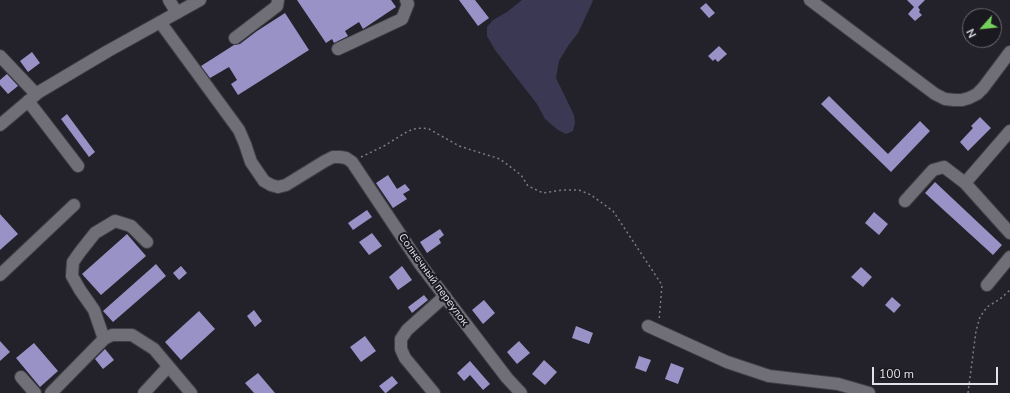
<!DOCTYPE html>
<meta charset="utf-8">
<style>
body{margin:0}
#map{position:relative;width:1010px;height:393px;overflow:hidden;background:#23222a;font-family:"Nunito Sans",sans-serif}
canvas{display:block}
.north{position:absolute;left:962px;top:8px;width:40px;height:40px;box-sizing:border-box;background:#1a1920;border:1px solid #6a6970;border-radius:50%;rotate:243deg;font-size:11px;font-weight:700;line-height:16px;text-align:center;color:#e2e2e7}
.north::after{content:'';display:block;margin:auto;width:14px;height:18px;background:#75d25b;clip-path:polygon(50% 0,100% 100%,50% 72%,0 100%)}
.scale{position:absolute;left:872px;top:367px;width:126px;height:18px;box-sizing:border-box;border:2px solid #e2e2e7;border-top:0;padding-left:5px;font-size:12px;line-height:14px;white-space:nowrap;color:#e2e2e7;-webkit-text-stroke:3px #1a1920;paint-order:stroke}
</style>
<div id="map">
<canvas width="1010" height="393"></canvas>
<div class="north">N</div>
<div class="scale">100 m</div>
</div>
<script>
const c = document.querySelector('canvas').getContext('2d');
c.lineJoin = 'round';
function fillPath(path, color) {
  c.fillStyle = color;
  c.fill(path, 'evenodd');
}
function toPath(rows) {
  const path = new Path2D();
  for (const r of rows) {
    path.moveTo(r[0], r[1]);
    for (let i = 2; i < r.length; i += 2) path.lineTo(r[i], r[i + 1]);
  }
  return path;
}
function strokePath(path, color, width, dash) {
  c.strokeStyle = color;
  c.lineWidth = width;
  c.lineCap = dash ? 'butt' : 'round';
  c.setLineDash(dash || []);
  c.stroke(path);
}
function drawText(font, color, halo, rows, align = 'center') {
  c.font = font + ' "Nunito Sans",sans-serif';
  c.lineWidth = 4;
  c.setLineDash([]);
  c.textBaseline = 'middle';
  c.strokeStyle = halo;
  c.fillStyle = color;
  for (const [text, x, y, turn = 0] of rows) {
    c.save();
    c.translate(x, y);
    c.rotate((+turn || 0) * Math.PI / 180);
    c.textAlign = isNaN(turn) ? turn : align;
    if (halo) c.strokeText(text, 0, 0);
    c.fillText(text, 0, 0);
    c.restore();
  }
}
const green = toPath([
 [522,0,593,0,592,3,578,33,568,46,559,61,556,78,574,115,575,123,573,131,566,134,558,130,545,119,537,104,495,50,487,36,487,27,493,20,507,12]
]);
const building = toPath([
 [297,0,391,0,396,7,363,29,359,22,345,31,348,36,334,43,332,39,326,43],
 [459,0,475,0,489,18,478,26],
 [907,0,925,0,918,7,920,10,919,12,922,15,915,21,908,14,914,7],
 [706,3,715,13,709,18,700,8],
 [285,13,309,50,238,95,231,84,237,80,229,67,210,78,201,66,234,45,240,44,257,31],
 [719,46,727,54,718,62,715,59,713,61,708,56],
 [32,52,40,63,28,72,20,61],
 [7,74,18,86,8,94,0,85,0,80],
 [829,96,888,154,920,121,930,131,891,172,821,104],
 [67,114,95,152,89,157,61,119],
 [980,117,991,128,968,151,960,142,973,128,971,126],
 [388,175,397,189,405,184,410,190,403,194,407,199,393,208,376,183],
 [935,182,1002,245,993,255,925,193],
 [367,210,372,217,353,230,348,223],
 [874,212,888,224,879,235,865,223],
 [0,214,18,234,0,250],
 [440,229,444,235,439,239,441,243,427,253,420,242],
 [372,233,382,246,369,255,359,242],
 [127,234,146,256,101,295,82,274],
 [156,264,166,276,113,322,103,311],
 [181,266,187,273,179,280,173,273],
 [402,266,412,280,398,290,389,277],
 [861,267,872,277,863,287,851,277],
 [424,295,428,300,412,313,408,307],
 [892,297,901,305,894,313,885,305],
 [484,300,495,313,483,324,472,310],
 [254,310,262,321,255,327,247,316],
 [199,311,215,329,181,360,165,342],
 [576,326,593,333,589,344,572,338],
 [365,336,376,351,361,362,350,347],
 [0,341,10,352,0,361],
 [519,341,530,353,517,364,507,352],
 [34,343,58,371,40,387,16,358],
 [105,349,114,360,103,369,95,359],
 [639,356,651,360,646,372,635,368],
 [544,360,557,372,545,385,532,374],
 [470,361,490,384,483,390,470,375,464,381,457,373],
 [671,363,684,368,678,384,665,379],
 [258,373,275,393,254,393,245,383],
 [392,376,398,383,386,393,385,393,379,386]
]);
const path = toPath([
 [361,157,384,146,405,133,413,129,422,128,429,129,459,146,500,159,521,175,528,186,543,193,562,190,579,190,591,195,613,211,662,285,659,321],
 [968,393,976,331,980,317,987,307,1000,299,1010,290]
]);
const minor = toPath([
 [169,0,177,13],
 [810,0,935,94,945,99,954,100,962,100,969,98,977,94,983,88,1010,52],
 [160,22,239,130,245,144,251,162,264,181,271,185,278,187,286,185,325,161,333,157,340,157,346,158,352,162,420,264,507,378,521,393],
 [235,38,277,6,278,0],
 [338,49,402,19,408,4,406,0],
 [0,56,36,94],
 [28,101,42,119,78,166],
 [0,125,39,92,108,51,200,0],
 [965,183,1010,131],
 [905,201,933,170,944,167,965,183,1010,233],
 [0,275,74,205],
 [987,285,1010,257],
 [648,326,727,362,769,376,838,384,869,393],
 [104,339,94,310,80,290,72,276,73,262,80,252,95,233,115,221,131,226,147,242],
 [21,377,35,393],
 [51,393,104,339,112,335,132,335,154,349,191,393],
 [144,393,168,367],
 [434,393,405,358,401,349,401,339,407,330,445,296]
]);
const streetNames = [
 ["Солнечный переулок",433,280,54]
];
fillPath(green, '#3b3853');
fillPath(building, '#9892c7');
strokePath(minor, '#3f3f45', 14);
strokePath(path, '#7d7c83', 1.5, [2, 3]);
strokePath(minor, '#706f78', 12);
drawText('11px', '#e2e2e7', '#1a1920', streetNames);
</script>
